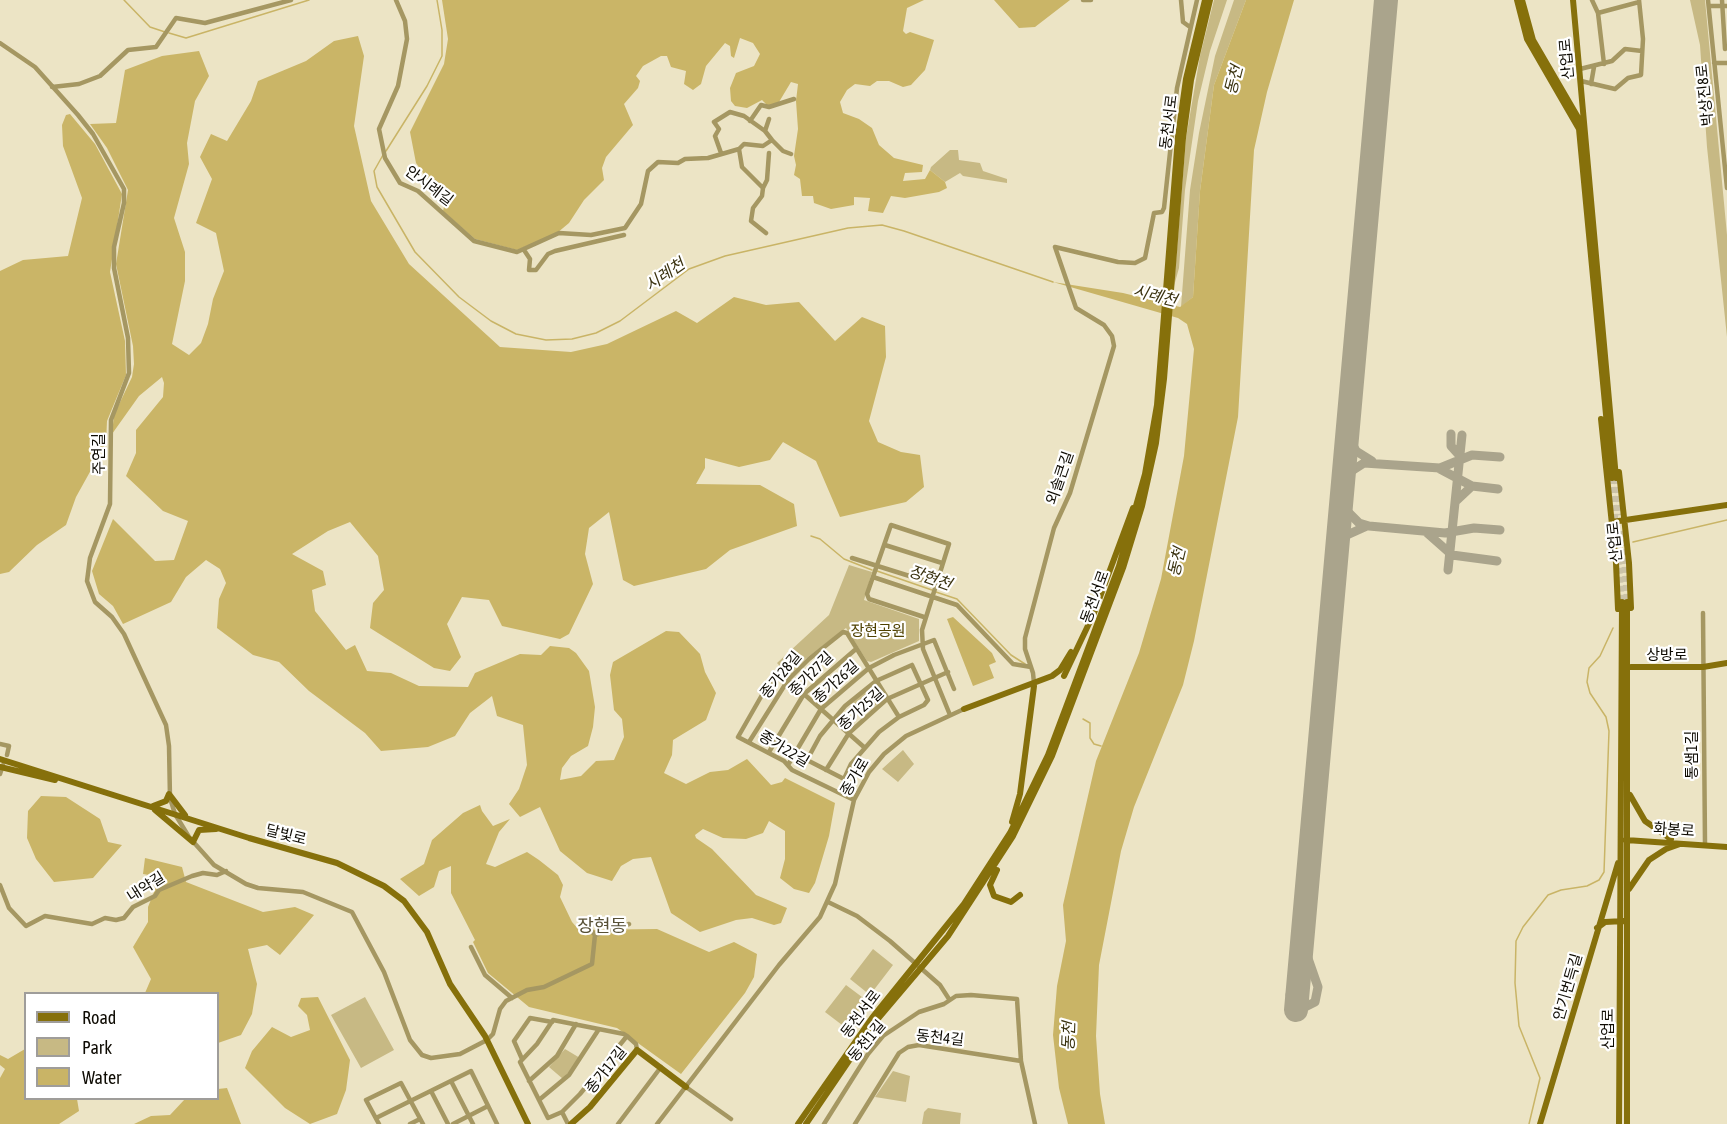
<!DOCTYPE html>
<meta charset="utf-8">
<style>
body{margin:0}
#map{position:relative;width:1727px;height:1124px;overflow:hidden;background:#ece4c5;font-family:"Asap Condensed",sans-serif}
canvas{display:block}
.legend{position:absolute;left:24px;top:992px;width:195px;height:108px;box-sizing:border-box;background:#fff;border:2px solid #9f9d9a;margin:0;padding:8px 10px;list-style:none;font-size:18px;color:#0e0b03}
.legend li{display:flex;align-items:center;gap:12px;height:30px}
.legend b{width:30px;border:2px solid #9f9d9a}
</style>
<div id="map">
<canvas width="1727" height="1124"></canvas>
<ul class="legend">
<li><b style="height:8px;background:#86700b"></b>Road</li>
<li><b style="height:16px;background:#c7b984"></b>Park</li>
<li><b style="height:16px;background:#c9b466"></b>Water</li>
</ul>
</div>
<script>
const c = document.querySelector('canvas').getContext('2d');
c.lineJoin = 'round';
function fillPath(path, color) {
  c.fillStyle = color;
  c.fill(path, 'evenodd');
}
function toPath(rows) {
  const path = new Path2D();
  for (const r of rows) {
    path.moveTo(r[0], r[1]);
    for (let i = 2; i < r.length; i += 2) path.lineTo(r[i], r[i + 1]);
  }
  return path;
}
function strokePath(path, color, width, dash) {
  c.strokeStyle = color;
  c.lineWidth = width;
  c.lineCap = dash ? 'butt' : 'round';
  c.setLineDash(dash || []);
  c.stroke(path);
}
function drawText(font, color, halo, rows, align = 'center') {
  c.font = font + ' "Asap Condensed","Noto Sans KR",sans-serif';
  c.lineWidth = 4.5;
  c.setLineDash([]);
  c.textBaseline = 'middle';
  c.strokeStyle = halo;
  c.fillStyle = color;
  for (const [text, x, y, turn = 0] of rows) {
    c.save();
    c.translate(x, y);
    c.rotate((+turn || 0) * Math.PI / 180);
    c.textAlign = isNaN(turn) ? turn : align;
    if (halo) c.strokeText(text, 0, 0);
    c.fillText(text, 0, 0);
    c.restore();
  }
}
const green = toPath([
 [1214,0,1227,0,1210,51,1198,101,1185,190,1179,268,1174,286,1186,138,1200,56],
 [1234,0,1246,0,1214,85,1200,191,1193,297,1181,307,1190,190,1199,133,1215,56],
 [1690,0,1705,0,1727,235,1727,337,1707,147,1700,45],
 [950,150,958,150,959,160,980,163,983,171,1007,179,1007,183,963,176,960,173,945,182,930,170,931,167],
 [849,565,872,572,864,600,919,619,919,641,871,662,867,661,846,628,804,660,789,676,777,663,829,615],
 [874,685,883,696,882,700,863,716,850,703],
 [903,750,914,764,898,782,882,769],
 [873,949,893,965,870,995,850,979],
 [846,985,866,1000,846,1028,825,1012],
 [365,997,394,1050,361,1068,331,1015],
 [565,1049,580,1058,563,1079,549,1067],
 [893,1071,910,1076,906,1102,875,1097],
 [928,1108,961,1113,960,1124,922,1124,924,1112]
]);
const forest = toPath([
 [442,0,924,0,907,8,903,31,906,34,910,32,934,40,925,70,911,85,903,87,889,81,877,81,870,86,855,84,847,90,840,102,843,113,859,119,872,128,879,145,894,158,923,165,922,172,905,173,903,181,925,179,930,170,945,182,947,188,939,192,905,198,891,196,883,213,868,211,870,198,854,197,854,205,831,209,814,203,813,196,802,196,800,179,794,175,796,165,794,156,798,129,796,101,798,84,791,82,779,102,768,106,762,100,747,108,735,106,731,101,730,88,736,73,754,66,760,54,753,43,740,38,734,58,731,56,730,46,725,43,706,66,701,84,693,90,684,84,686,71,671,67,667,56,661,56,643,66,636,76,640,81,638,88,624,104,633,125,606,157,602,168,604,180,584,200,569,223,557,233,517,250,475,239,443,211,446,198,436,191,416,163,410,132,444,64,448,39],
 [994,0,1070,0,1035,27,1019,28],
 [358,36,364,56,354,126,371,201,409,264,500,347,571,352,607,344,676,311,697,323,734,297,766,305,799,302,835,341,862,317,885,326,886,357,869,421,878,442,901,452,920,455,924,487,906,502,840,517,816,461,783,442,770,460,739,467,705,458,705,468,696,484,760,485,794,504,797,526,730,550,706,569,634,586,623,580,609,512,589,528,585,554,593,584,569,634,560,639,502,626,489,600,462,597,447,624,461,657,450,671,434,668,370,628,373,603,384,590,378,556,350,522,328,531,292,554,323,571,326,585,312,590,315,611,346,650,355,645,367,671,391,673,419,686,468,687,475,673,520,654,541,655,550,646,569,648,576,653,589,671,595,707,593,727,588,746,571,756,562,768,560,780,581,776,596,761,614,760,624,737,622,719,614,710,610,675,613,662,666,631,679,632,700,654,705,672,716,693,706,720,673,740,672,755,664,773,686,784,710,772,728,770,747,759,771,785,782,782,785,778,835,803,829,836,815,883,809,893,794,889,780,878,785,859,785,831,769,821,763,833,746,839,723,838,703,829,695,835,696,838,712,849,756,895,787,908,781,923,774,925,752,918,736,920,700,932,671,913,651,857,633,859,621,866,612,881,587,873,560,851,540,807,520,817,509,804,519,789,527,765,523,725,497,716,492,696,470,713,455,736,428,747,381,751,365,733,309,691,279,662,253,655,217,628,219,599,226,583,220,569,206,560,186,577,171,602,123,624,113,606,99,594,92,571,113,519,155,561,174,560,188,521,163,511,126,476,136,453,136,430,163,397,164,383,162,377,139,396,112,434,114,415,132,377,134,364,133,346,116,264,128,190,107,148,90,124,116,123,125,70,162,56,199,51,209,76,195,101,187,143,189,164,174,218,185,252,185,281,172,344,189,355,201,343,208,324,213,299,224,271,216,233,196,223,212,179,200,157,211,134,227,141,251,101,258,81,306,61,334,41],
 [70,114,95,144,122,194,110,272,125,341,126,375,107,421,106,443,76,497,66,525,37,545,9,572,0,574,0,271,23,260,68,256,82,198,63,146,62,125,66,115],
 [41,796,66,797,100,819,108,842,122,845,93,878,54,882,36,859,27,838,28,811],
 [480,805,482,811,493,826,510,819,499,832,486,864,495,867,527,852,539,860,558,875,563,885,560,897,572,922,579,930,657,929,709,952,734,942,757,954,754,977,745,993,681,1074,617,1028,529,1007,488,973,473,942,475,940,451,893,451,866,439,871,434,887,419,896,400,879,424,864,432,840,463,813],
 [145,858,182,867,186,882,263,912,295,907,314,915,280,955,267,945,248,949,257,984,252,1014,241,1035,218,1043,218,994,145,993,151,979,133,947,148,922,148,907,160,877,143,874],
 [318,997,350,1060,346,1090,337,1114,310,1124,285,1108,245,1068,252,1051,272,1027,291,1037,310,1030,307,1015,298,1006,301,998],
 [25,1049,26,1098,77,1099,79,1111,59,1124,0,1124,0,1078,5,1069,0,1065,0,1055,8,1059],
 [227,1088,241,1124,134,1124,151,1116,170,1115,185,1099,218,1098,218,1089]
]);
const water = toPath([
 [1246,0,1294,0,1267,92,1254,150,1238,417,1194,641,1183,685,1134,807,1121,851,1099,965,1096,1036,1100,1094,1105,1124,1068,1124,1059,1088,1053,1035,1057,986,1066,941,1063,905,1096,761,1139,653,1161,579,1184,456,1194,349,1187,324,1178,318,1053,282,1123,293,1180,307,1193,297,1200,191,1214,85],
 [953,617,992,653,996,662,989,665,994,678,973,686,947,619]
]);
const stream = toPath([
 [124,0,150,27,165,32],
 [169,33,186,38,309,0],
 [386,151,427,86,442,56,442,30,437,0],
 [383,155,374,171,377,187,415,252,459,297,491,321,516,334,546,340,572,339,596,333,620,321,689,269,725,256,848,228,882,225,904,231,1053,282],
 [811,536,820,539,844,559,872,570],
 [1633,542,1727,520],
 [877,571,932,590],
 [936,592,957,599,1011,655,1025,664],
 [1083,719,1090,723,1090,738,1094,744,1101,746],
 [1529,1124,1540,1078,1519,1026,1515,983,1516,941,1523,927,1548,895,1561,890,1587,886,1599,880,1604,872,1609,731,1606,717,1590,693,1587,682,1589,668,1600,656,1613,628]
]);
const taxiway = toPath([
 [1384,19,1392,0],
 [1348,427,1349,438,1356,451,1372,461],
 [1451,434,1451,446,1460,456],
 [1500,457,1472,455,1440,468,1364,463,1350,472,1342,492,1347,511,1359,523,1369,526,1445,533,1474,528,1500,530],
 [1438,468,1472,486],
 [1456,501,1472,486,1498,489],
 [1426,532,1452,555,1497,561],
 [1337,552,1347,535,1367,526],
 [1448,570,1462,435],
 [1300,958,1290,995,1296,1006,1305,1007,1315,1002,1318,987,1303,944,1303,931]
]);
const runway = toPath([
 [1296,1010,1386,0]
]);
const secondaryTunnel = toPath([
 [1612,478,1622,602],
 [1616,478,1621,515],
 [1622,531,1627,602]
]);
const street = toPath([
 [396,0,405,21,407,39,398,86,379,129,385,158,400,183,418,191,474,241,517,252,559,233,591,235,625,228,641,204,648,171,658,162,678,163,685,159,708,158,739,149,744,144,763,146,772,140,765,131,744,116,730,112,714,122,719,129,715,136,721,153],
 [1083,0,1091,0],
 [1181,0,1183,22,1190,27],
 [1592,0,1598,13],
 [1708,0,1727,188],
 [1722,0,1725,49],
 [1709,6,1727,6],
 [0,43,35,67,78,115,93,134,124,189,124,203,114,247,114,268,128,338,129,373,111,420,110,504,90,558,87,581,95,602,112,617,124,634,166,725,169,746,170,798,175,814,189,837,214,865,246,884,258,888,303,892,352,912,384,972,410,1040,422,1055,431,1058,460,1054,487,1040,493,1034,500,1009,506,1001,527,990,544,987,592,964,595,935,583,921],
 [1714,63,1727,63],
 [1604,64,1598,13,1639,2],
 [1580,69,1612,61,1625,49,1642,51],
 [1581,81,1615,89,1628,78,1641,75,1643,39,1639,0],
 [1591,84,1594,67],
 [52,87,79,84,100,76,128,50,156,47,176,18,205,23,291,0],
 [750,121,761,105,769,107,794,99],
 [765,131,769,119],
 [772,140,783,151,791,154],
 [739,149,742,167,763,188,762,196,753,208,751,221,766,233],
 [763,188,767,180,769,153],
 [524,250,530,259,529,270,536,270,548,254,555,251,624,235],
 [885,545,942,563],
 [852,558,935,584],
 [873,577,957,605,1013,664,1031,667],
 [1703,613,1705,844],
 [924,617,869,599,867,594,891,525,949,544,922,630,923,649,950,715],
 [912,665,928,700,924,705,899,717,879,732,851,764,844,779,807,760,820,736,845,706,876,681,912,665],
 [1034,683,1033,673,1025,649,1025,638,1054,528,1070,493,1114,346,1112,336,1104,325,1076,308,1055,247,1118,262,1135,263,1145,258,1154,213,1162,212,1164,208,1177,88,1197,0],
 [749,742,788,680,809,659,843,632,847,633,899,717],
 [0,744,9,746,7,755],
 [769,752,804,694,856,649],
 [788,765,821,709,869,668,894,655,934,640,954,689],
 [826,770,849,733,887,699,948,672],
 [0,774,3,765],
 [854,800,792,770,784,761,738,737,766,688,779,672,865,748],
 [0,885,9,908,26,926,45,916,92,924,105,918,116,920,124,918,133,907,155,896,159,890,192,876,203,873,217,875,226,871],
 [828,902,857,916,890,941,940,985,949,999],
 [595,935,629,924],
 [471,947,485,975,512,998],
 [627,1036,580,1094,562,1112,548,1118,520,1062,537,1044,553,1020,624,1034,627,1036,636,1044,637,1050],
 [522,1059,514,1041,530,1018,552,1022],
 [451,1081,473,1124],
 [529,1081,557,1056,576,1024],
 [686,1087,731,1119],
 [431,1091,448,1124],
 [539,1100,569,1075,599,1029],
 [562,1112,568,1124],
 [376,1118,471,1071,497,1124],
 [379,1124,366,1100,401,1083,423,1124],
 [410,1124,420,1119],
 [453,1124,488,1106],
 [618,1124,661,1067],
 [657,1124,779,965,820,917,835,884,854,800,869,772,884,754,906,736,964,709],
 [824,1124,868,1054,883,1036,919,1012,944,1004,956,996,971,995,1017,999,1021,1061,1035,1124],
 [855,1124,899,1053,908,1047,919,1045,1021,1061]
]);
const secondary = toPath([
 [1517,0,1527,39,1579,129,1612,478],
 [1522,0,1533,40,1583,126],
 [1573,0,1616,478],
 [1601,419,1616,563,1618,609],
 [1619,472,1629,563,1631,608],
 [1612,522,1727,505],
 [1631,667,1703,667,1727,663],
 [1064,676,1094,613,1133,508],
 [964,709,1052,676,1060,670,1071,652],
 [0,759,249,838,337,863,384,886,404,901,427,932,450,984,485,1036,528,1124],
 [0,767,55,780],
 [1630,795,1645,821,1671,839],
 [153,806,166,801,169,794,185,815],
 [155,810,193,842,199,830,216,829],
 [1012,822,1020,794,1034,686],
 [1626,840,1727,847],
 [997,870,990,885,994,896,1011,902,1020,895],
 [1629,889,1649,860,1666,849,1680,844],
 [1597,928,1605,922,1624,921],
 [571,1124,590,1107,637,1050,686,1087],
 [798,1124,872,1018,964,904,1010,833,1048,755,1119,566,1145,474,1157,405,1178,137,1186,79,1205,0],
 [806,1124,876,1021,948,936,1013,836,1052,756,1123,568,1142,506,1156,443,1164,379,1183,138,1191,80,1210,0],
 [1540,1124,1618,863],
 [1619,1124,1622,602],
 [1627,1124,1627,602]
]);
const streetNames = [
 ["산업로",1567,59,-95],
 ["박상진8로",1705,95,-96],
 ["동천서로",1169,122,-83],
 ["안시례길",429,186,37],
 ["주연길",99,454,-90],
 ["외솔큰길",1060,478,-71],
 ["산업로",1615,542,-96],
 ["동천서로",1095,597,-70],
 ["상방로",1667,655],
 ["종가27길",811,674,-45],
 ["종가28길",781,675,-51],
 ["종가26길",836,682,-42],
 ["종가25길",861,709,-42],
 ["종가22길",784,749,31],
 ["통샘1길",1692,755,-90],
 ["종가로",855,777,-60],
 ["화봉로",1674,830,4],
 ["달빛로",286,835,14],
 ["내약길",146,887,-32],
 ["안기번득길",1568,987,-74],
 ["동천서로",861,1014,-53],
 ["산업로",1608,1029,-90],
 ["동천4길",940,1038,6],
 ["동천1길",867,1041,-50],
 ["종가17길",606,1070,-51]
];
const parkNames = [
 ["장현공원",878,631]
];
const waterNames = [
 ["동천",1234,80,-76],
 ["시례천",665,275,-35],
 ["시례천",1155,296,14],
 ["동천",1177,562,-77],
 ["장현천",930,578,20],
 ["동천",1069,1036,-88]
];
const quarterNames = [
 ["장현동",602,926]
];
fillPath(green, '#c7b984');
fillPath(forest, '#cab567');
fillPath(water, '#c9b466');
strokePath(stream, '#c9b466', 1.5);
strokePath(taxiway, '#aaa48c', 9);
strokePath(runway, '#aaa48c', 24);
strokePath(secondaryTunnel, '#cbc3a8', 6, [6, 3]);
strokePath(street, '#a59762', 4.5);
strokePath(secondary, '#86700b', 6);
drawText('15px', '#0e0b03', '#fff', streetNames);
drawText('15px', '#4f4100', '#fff', parkNames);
drawText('italic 16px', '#3a320f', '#fff', waterNames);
drawText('18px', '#585136', '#fff', quarterNames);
</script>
